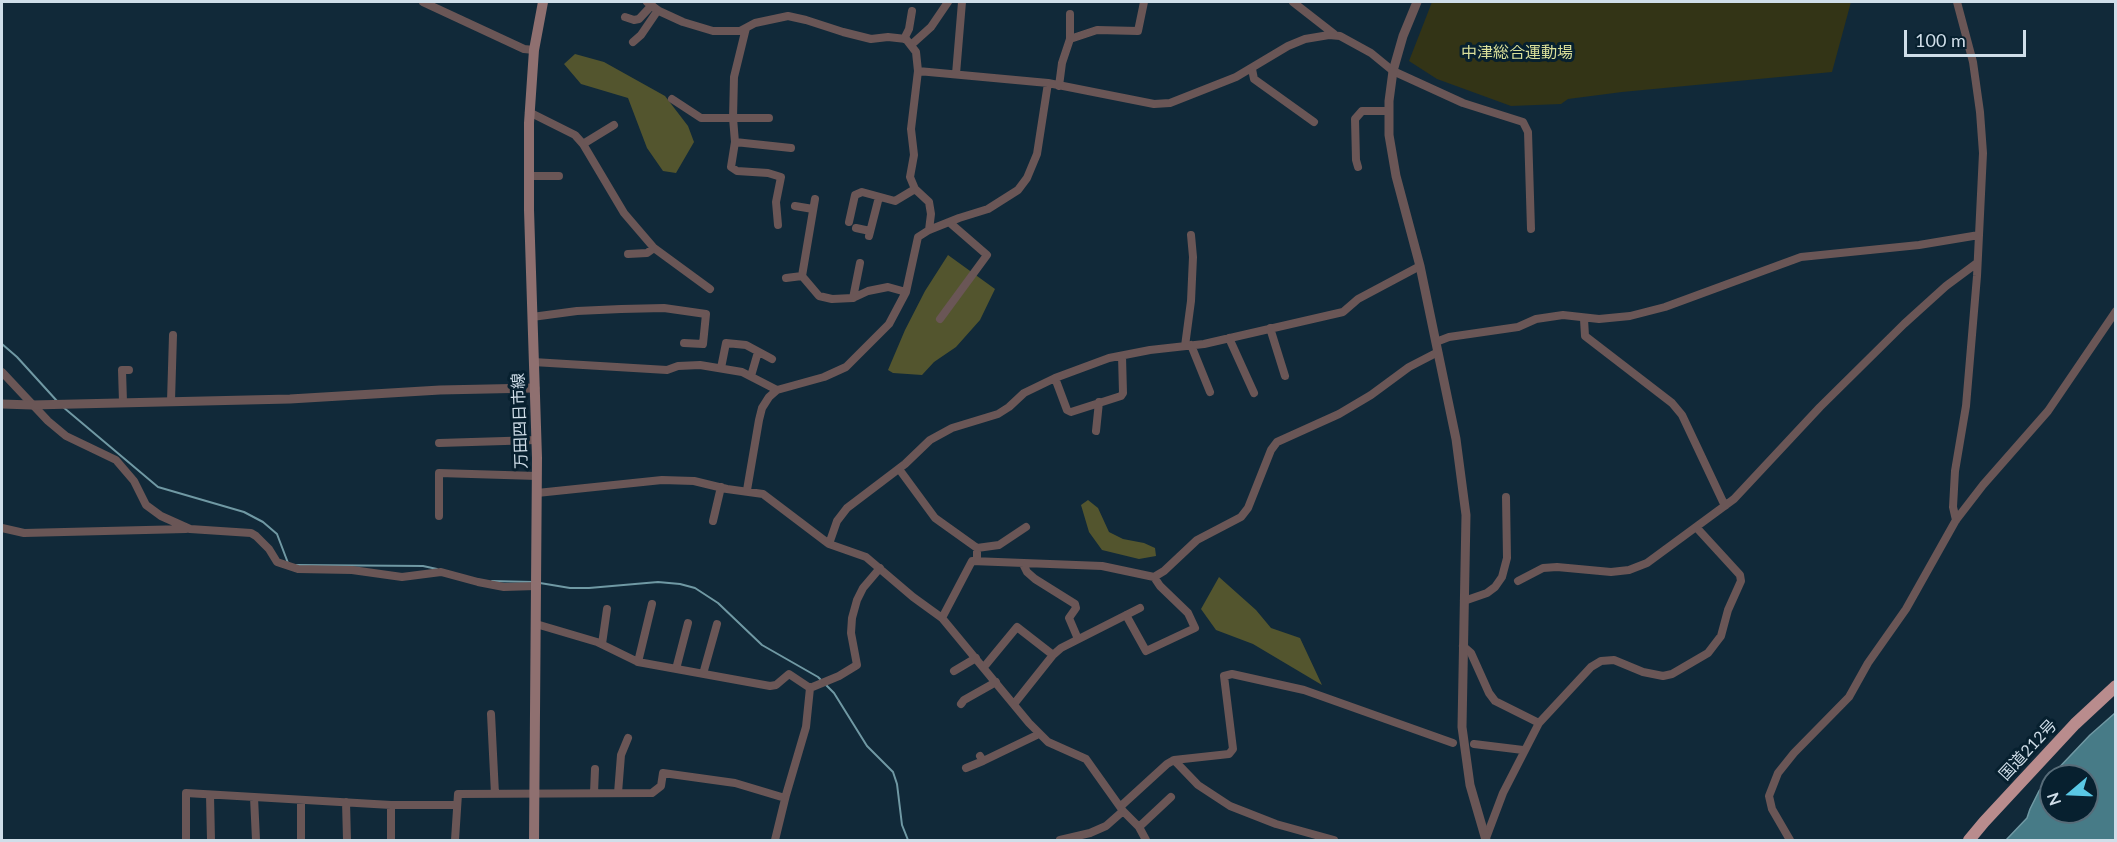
<!DOCTYPE html>
<meta charset="utf-8">
<style>
body{margin:0}
#map{position:relative;width:2117px;height:842px;overflow:hidden;background:#112939;font-family:Lato,sans-serif}
canvas{display:block}
.frame{position:absolute;inset:0;border:3px solid #d0dee9;pointer-events:none}
.north{position:absolute;left:2039px;top:764px;width:60px;height:60px;box-sizing:border-box;background:#07202f;border:2px solid #576c79;border-radius:50%;rotate:251deg;font-size:16px;font-weight:700;line-height:24px;text-align:center;color:#d0dee9}
.north::after{content:'';display:block;margin:auto;width:21px;height:27px;background:#5ac8e5;clip-path:polygon(50% 0,100% 100%,50% 72%,0 100%)}
.scale{position:absolute;left:1904px;top:30px;width:122px;height:27px;box-sizing:border-box;border:3px solid #d0dee9;border-top:0;padding-left:8px;font-size:18px;line-height:21px;white-space:nowrap;color:#d0dee9;-webkit-text-stroke:4px #07202f;paint-order:stroke}
</style>
<div id="map">
<canvas width="2117" height="842"></canvas>
<div class="frame"></div>
<div class="north">N</div>
<div class="scale">100 m</div>
</div>
<script>
const c = document.querySelector('canvas').getContext('2d');
c.lineJoin = 'round';
function fillPath(path, color) {
  c.fillStyle = color;
  c.fill(path, 'evenodd');
}
function toPath(rows) {
  const path = new Path2D();
  for (const r of rows) {
    path.moveTo(r[0], r[1]);
    for (let i = 2; i < r.length; i += 2) path.lineTo(r[i], r[i + 1]);
  }
  return path;
}
function strokePath(path, color, width, dash) {
  c.strokeStyle = color;
  c.lineWidth = width;
  c.lineCap = dash ? 'butt' : 'round';
  c.setLineDash(dash || []);
  c.stroke(path);
}
function drawText(font, color, halo, rows, align = 'center') {
  c.font = font + ' Lato,"Noto Sans JP",sans-serif';
  c.lineWidth = 6;
  c.setLineDash([]);
  c.textBaseline = 'middle';
  c.strokeStyle = halo;
  c.fillStyle = color;
  for (const [text, x, y, turn = 0] of rows) {
    c.save();
    c.translate(x, y);
    c.rotate((+turn || 0) * Math.PI / 180);
    c.textAlign = isNaN(turn) ? turn : align;
    if (halo) c.strokeText(text, 0, 0);
    c.fillText(text, 0, 0);
    c.restore();
  }
}
const green = toPath([
 [1432,2,1851,2,1832,72,1622,92,1568,99,1561,104,1511,106,1437,79,1409,61]
]);
const forest = toPath([
 [575,54,604,62,665,96,688,126,694,142,676,173,663,171,647,148,628,98,581,84,564,64],
 [948,255,995,289,980,320,956,347,934,362,922,375,893,373,888,370,905,330,925,291],
 [1088,500,1098,508,1109,532,1123,539,1144,543,1155,548,1156,556,1139,559,1102,550,1089,532,1081,505],
 [1219,577,1256,610,1271,628,1300,638,1322,685,1253,644,1216,630,1201,609]
]);
const water = toPath([
 [2115,713,2115,840,2006,840,2027,818,2030,809,2039,791,2051,776,2051,812,2087,812,2087,776,2051,776,2090,735,2115,713]
]);
const stream = toPath([
 [2,344,17,357,57,401],
 [63,407,158,487,244,512,263,522,277,534,288,563],
 [296,565,423,566,437,569],
 [492,581,532,582],
 [540,583,570,588,589,588,658,582,680,584,695,588,718,603,762,645,818,677,834,693,867,746,893,772,897,784,902,825,908,840]
]);
const minor = toPath([
 [423,2,524,49,534,50],
 [647,2,659,11,683,22,713,31,740,31,755,23,788,16,806,20,843,32,871,39,888,37,906,39,916,52,918,71,911,129,914,155,910,177,915,189,929,202,931,214,929,230],
 [1293,2,1334,34],
 [625,17,634,20,639,19,652,5],
 [746,28,734,77,733,118,735,142,731,167,737,171,768,173,781,177,776,202,778,225],
 [904,39,909,29,912,11],
 [1070,39,1097,30,1138,31,1144,2],
 [633,42,641,35,658,10],
 [911,45,931,27,948,2],
 [1252,69,1254,79,1314,122],
 [918,71,1048,83,1154,104,1170,103,1236,77,1288,46,1305,39,1329,35,1340,36,1371,53,1393,71,1463,103,1523,122,1528,132,1531,229],
 [956,74,962,2],
 [1059,86,1062,63,1070,39,1070,14],
 [672,99,701,118,769,118],
 [529,112,575,135,583,144,624,213,654,248,710,289],
 [735,142,791,148],
 [583,144,614,125],
 [1358,167,1356,160,1355,119,1362,111,1389,111],
 [529,176,559,176],
 [795,206,813,209],
 [849,222,855,195,862,192,895,201,915,189],
 [856,228,870,231],
 [869,236,879,197],
 [628,254,647,253,654,248],
 [802,276,815,199],
 [786,278,802,276,819,296,832,299,853,298,868,291,888,287,906,292],
 [853,298,860,263],
 [532,317,577,311,621,309,664,308,706,314,703,344,684,343],
 [940,319,987,255,949,222],
 [1584,319,1585,336,1672,403,1682,415,1725,506],
 [1270,328,1285,376],
 [1229,338,1254,393],
 [1436,342,1449,337,1518,327,1536,319,1563,315,1599,319,1630,316,1665,307,1801,257,1919,245,1979,235],
 [1191,345,1210,392],
 [1185,346,1191,301,1193,257,1191,235],
 [533,362,667,370,678,366,700,365,742,372,777,390],
 [721,368,726,343,746,345,772,359],
 [2,372,48,421,66,436,116,460,134,481,146,505,161,516,190,529,251,533,256,536,269,549,277,562,298,569,352,570,402,577,441,572,478,582,504,587,536,586],
 [751,376,758,352],
 [1055,378,1067,410,1071,412,1121,396,1123,393,1122,356],
 [171,401,173,335],
 [123,402,122,370,129,370],
 [1096,431,1099,402],
 [439,443,537,440],
 [899,469,935,518,977,548,977,561],
 [747,490,759,420,762,408,769,397,777,390,824,377,846,367,889,324,906,292,918,237,929,230,959,218,988,209,1018,190,1027,178,1037,154,1048,83],
 [537,493,662,480,694,481,727,489,763,494,829,544,866,557,913,597,942,618,1029,723,1048,742,1086,759,1123,811,1139,827,1146,840],
 [439,516,439,473,537,476],
 [1956,520,1953,507,1955,471,1966,406,1977,276,1983,153,1980,112,1973,62,1957,2],
 [713,521,721,487],
 [2,528,24,533,186,529],
 [829,544,837,521,847,508,905,464,930,440,952,428,998,414,1009,407,1024,393,1055,378,1109,358,1150,350,1204,344,1343,312,1358,299,1420,266],
 [977,548,999,545,1026,527],
 [1023,564,1027,572,1035,579,1075,604,1076,608,1069,618,1078,639],
 [1518,581,1543,568,1557,567,1611,572,1629,570,1647,563,1734,499,1820,407,1904,324,1946,286,1977,263],
 [1464,601,1487,593,1495,587,1502,577,1507,558,1506,497],
 [1126,615,1146,651,1195,628,1188,613,1160,586,1154,577],
 [942,618,972,561,1102,566,1154,577,1164,571,1197,540,1241,517,1248,508,1271,450,1277,442,1339,414,1371,395,1409,367,1438,352],
 [536,624,597,642,638,662,770,686,776,685,789,674,810,688],
 [602,644,607,609],
 [1463,646,1471,653,1489,693,1495,701,1539,723],
 [1053,655,1061,648,1140,608],
 [638,662,652,604],
 [984,667,1017,627,1053,655,1014,704],
 [676,669,688,623],
 [954,671,976,658],
 [703,674,717,624],
 [810,688,839,676,857,665,851,633,852,618,857,600,863,588,880,568],
 [961,704,964,700,996,682],
 [491,714,495,794],
 [1474,744,1523,750],
 [980,756,983,761,1039,734],
 [1174,760,1229,754,1233,749,1224,676,1232,674,1304,690,1453,743],
 [966,768,983,761],
 [594,793,595,769],
 [618,793,621,755,628,738],
 [210,795,211,840],
 [254,797,256,840],
 [301,800,301,840],
 [346,802,347,840],
 [1121,806,1167,764,1174,760,1198,785,1230,806,1276,824,1334,840],
 [1139,827,1171,797],
 [1486,838,1503,793,1539,723,1591,667,1601,661,1614,660,1643,672,1663,676,1672,674,1708,653,1721,636,1728,610,1741,581,1740,575,1696,527],
 [186,840,186,793,391,805,457,805],
 [391,840,391,805],
 [455,840,458,794,652,793,661,786,663,773,735,783,785,798],
 [775,840,786,795,806,727,810,688],
 [1060,840,1090,833,1106,826,1123,811],
 [1790,840,1772,809,1769,796,1778,773,1794,753,1849,697,1868,663,1906,609,1956,520,1983,485,2048,411,2116,311]
]);
const tertiary = toPath([
 [1417,2,1403,36,1393,71,1389,101,1389,135,1396,176,1420,266,1456,439,1466,515,1462,727,1470,785,1486,840],
 [2,404,32,405,290,399,440,390,535,388]
]);
const secondary = toPath([
 [534,840,537,458,529,210,529,123,534,50,543,2]
]);
const trunk = toPath([
 [1969,840,1984,822,2075,724,2116,686]
]);
const parkNames = [
 ["中津総合運動場",1517,53]
];
const streetNames = [
 ["万田四日市線",520,421,-92],
 ["国道212号",2028,750,-47]
];
fillPath(green, '#333416');
fillPath(forest, '#53552e');
fillPath(water, '#477b87');
strokePath(water, '#7099a4', 1.5);
strokePath(stream, '#7099a4', 2);
strokePath(minor, '#6a5656', 8);
strokePath(tertiary, '#6a5656', 9);
strokePath(secondary, '#8f7070', 10);
strokePath(trunk, '#b98c8d', 12);
drawText('16px', '#dadf9a', '#07202f', parkNames);
drawText('16px', '#d0dee9', '#07202f', streetNames);
</script>
